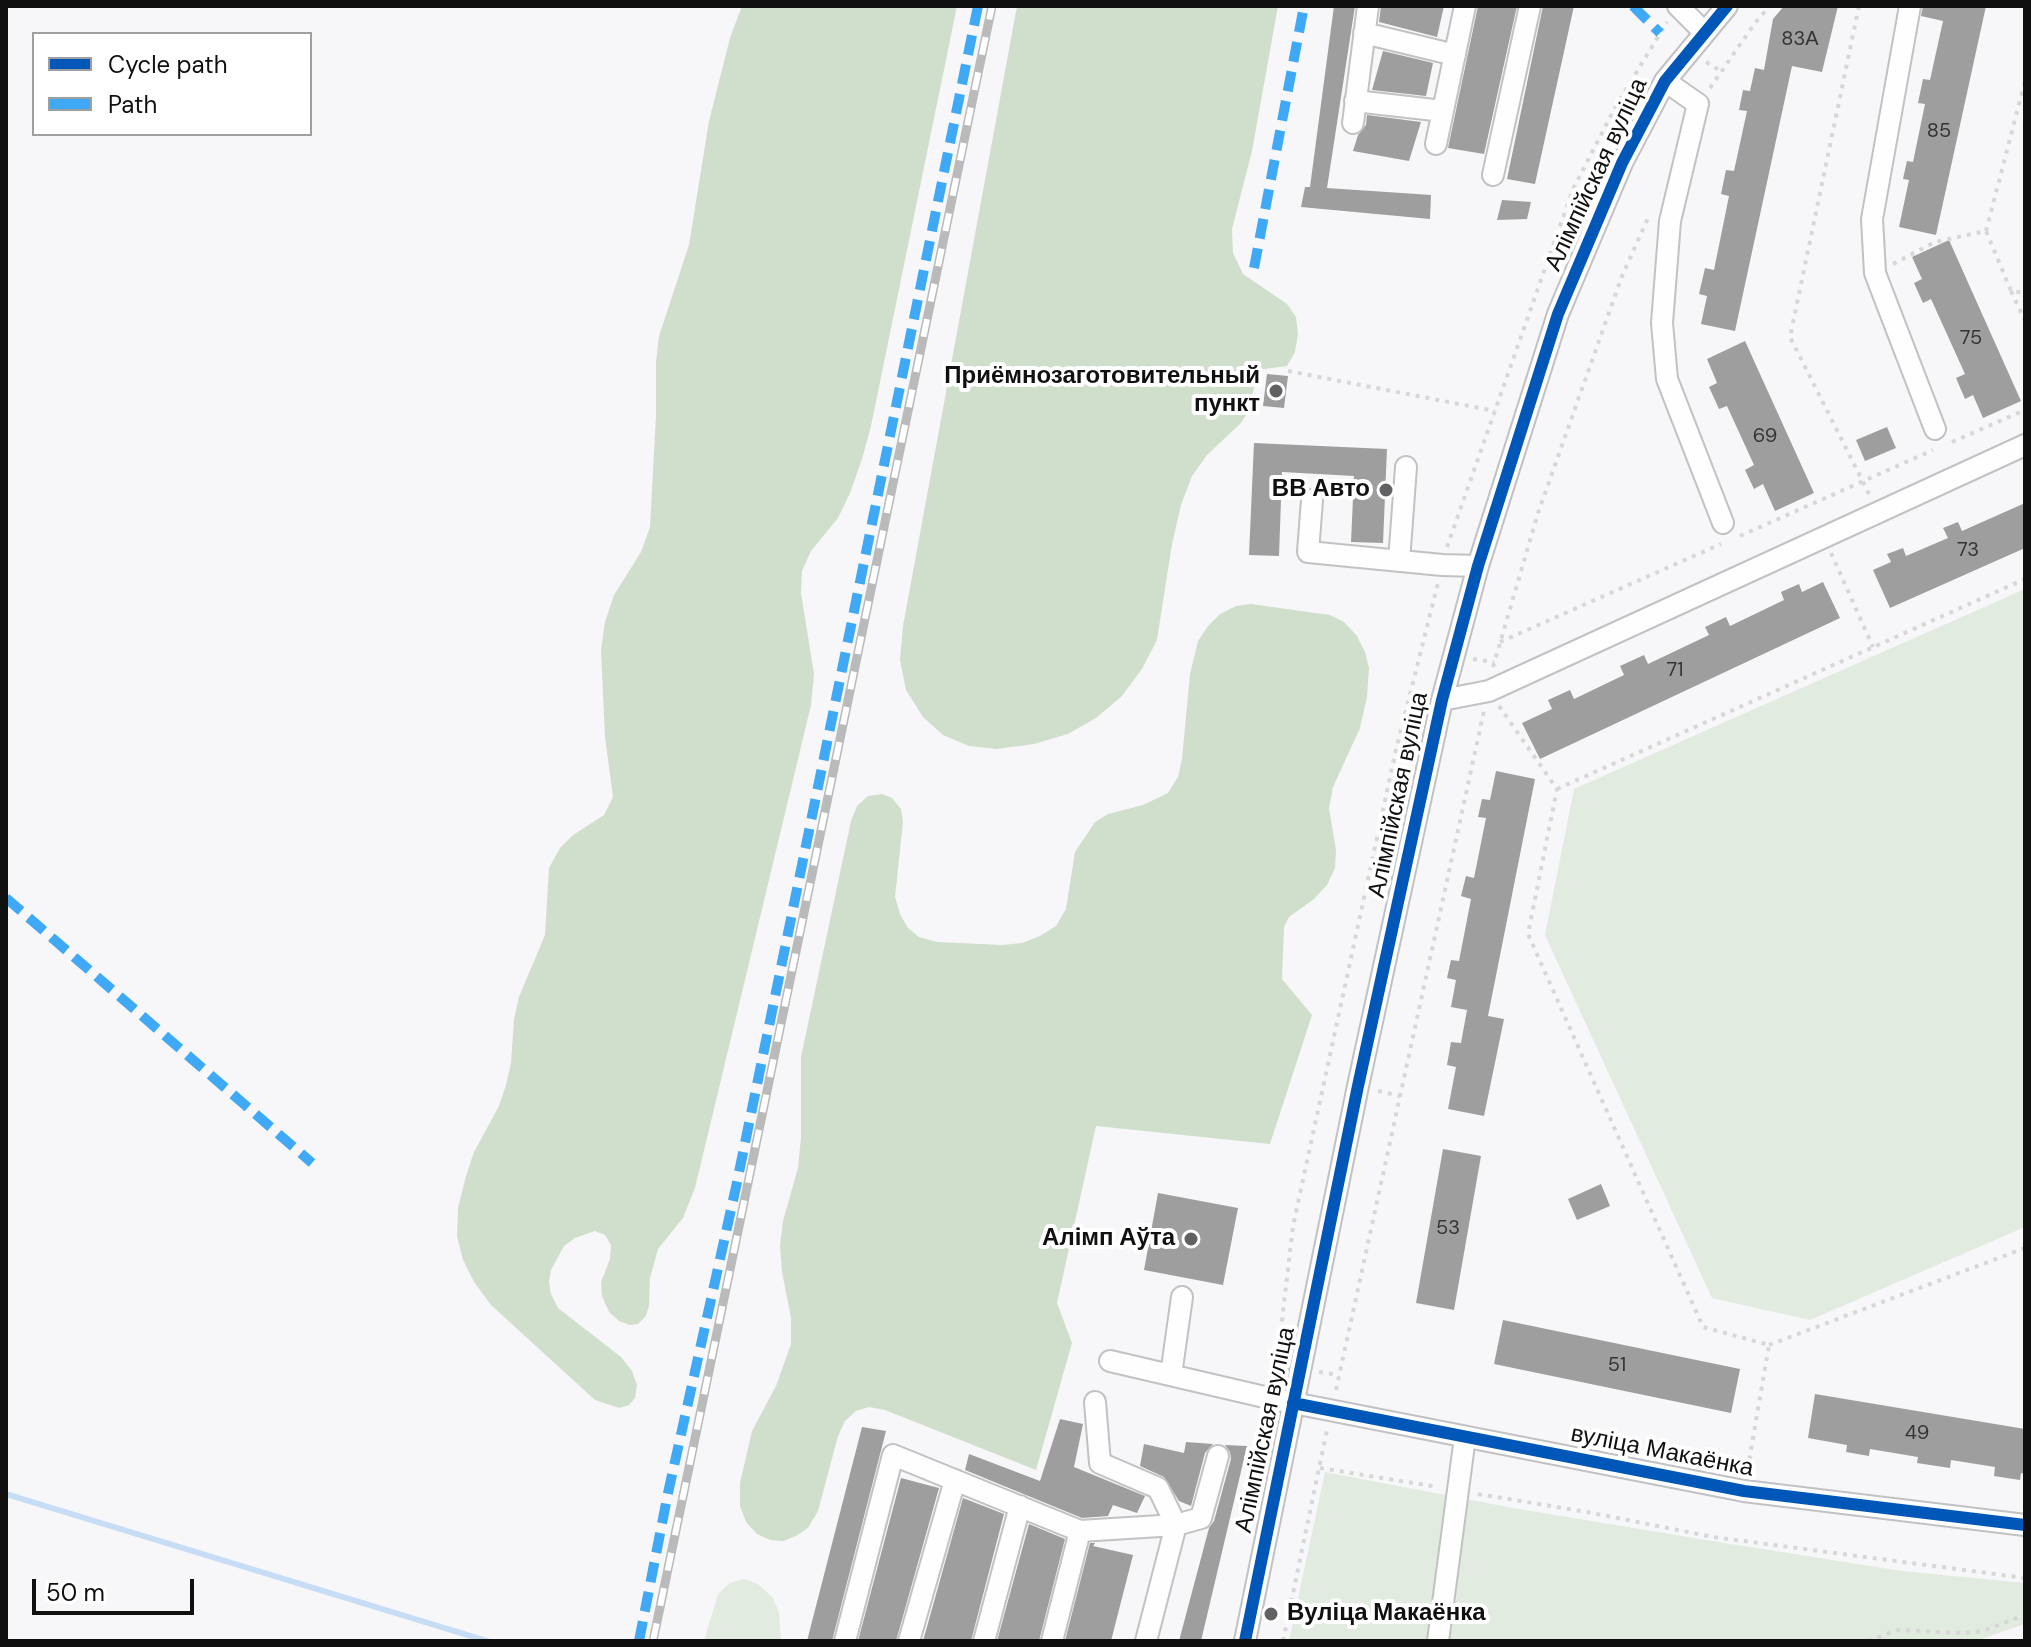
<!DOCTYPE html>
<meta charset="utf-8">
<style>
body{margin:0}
#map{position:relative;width:2031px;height:1647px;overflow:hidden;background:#f7f6f8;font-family:"DM Sans",sans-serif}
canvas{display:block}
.frame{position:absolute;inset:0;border:8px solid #101011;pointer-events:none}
.legend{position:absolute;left:32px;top:32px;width:280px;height:104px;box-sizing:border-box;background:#fff;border:2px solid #9f9fa0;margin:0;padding:10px 14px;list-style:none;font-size:24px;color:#101011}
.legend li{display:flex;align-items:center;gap:16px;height:40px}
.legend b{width:40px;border:2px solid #9f9fa0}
.scale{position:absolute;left:32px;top:1579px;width:162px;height:36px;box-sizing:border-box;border:4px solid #101011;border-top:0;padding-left:10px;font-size:24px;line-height:28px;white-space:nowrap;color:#101011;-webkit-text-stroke:6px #fff;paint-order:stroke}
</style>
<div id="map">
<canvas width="2031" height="1647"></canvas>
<div class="frame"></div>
<ul class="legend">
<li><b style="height:10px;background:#0057b8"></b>Cycle path</li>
<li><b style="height:10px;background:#3fa9f5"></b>Path</li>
</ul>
<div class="scale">50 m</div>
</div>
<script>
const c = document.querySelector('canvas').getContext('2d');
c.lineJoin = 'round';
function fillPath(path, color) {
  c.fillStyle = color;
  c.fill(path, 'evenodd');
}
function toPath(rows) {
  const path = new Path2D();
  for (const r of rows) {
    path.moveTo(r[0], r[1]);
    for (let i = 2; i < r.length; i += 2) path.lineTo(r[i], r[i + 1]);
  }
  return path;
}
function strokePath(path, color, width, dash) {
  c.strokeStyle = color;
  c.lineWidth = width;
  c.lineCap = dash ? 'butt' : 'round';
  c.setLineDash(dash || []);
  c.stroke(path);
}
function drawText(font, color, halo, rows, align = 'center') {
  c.font = font + ' "DM Sans",sans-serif';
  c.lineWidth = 8;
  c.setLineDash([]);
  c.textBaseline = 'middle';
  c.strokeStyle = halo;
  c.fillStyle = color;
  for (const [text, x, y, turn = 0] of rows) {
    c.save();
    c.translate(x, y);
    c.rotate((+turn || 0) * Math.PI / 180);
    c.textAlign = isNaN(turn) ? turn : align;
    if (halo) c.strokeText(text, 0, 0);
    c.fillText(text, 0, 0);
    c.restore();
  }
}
const green = toPath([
 [2025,589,2025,1227,1810,1320,1712,1298,1545,935,1574,789],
 [1325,1472,1513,1508,1712,1541,1902,1571,2025,1583,2025,1624,1976,1641,1289,1641],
 [744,1579,758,1584,773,1598,779,1613,781,1641,704,1641,718,1594,730,1583]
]);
const forest = toPath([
 [742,6,957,6,871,426,862,459,850,493,838,518,811,551,802,571,801,593,814,674,811,705,695,1188,683,1218,658,1249,650,1278,649,1306,646,1316,638,1324,630,1325,619,1321,609,1312,602,1296,601,1282,610,1259,611,1245,605,1235,595,1231,575,1238,564,1246,551,1270,549,1282,551,1294,558,1308,621,1357,632,1371,637,1385,635,1398,629,1405,619,1408,595,1400,491,1305,474,1282,463,1260,457,1236,458,1208,466,1176,474,1152,499,1106,506,1085,511,1063,514,1019,519,997,545,935,549,868,560,848,573,835,604,815,613,797,605,737,601,650,605,622,614,595,641,552,650,527,656,416,656,362,659,336,689,245,709,121,730,38],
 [1017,6,1278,6,1252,151,1232,229,1233,253,1243,274,1287,304,1296,317,1298,334,1295,352,1287,366,1257,370,1250,409,1241,423,1207,455,1192,476,1181,505,1172,544,1157,640,1142,669,1122,696,1096,718,1068,734,1034,744,997,749,969,746,943,735,923,717,906,690,900,660,903,626],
 [1251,604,1330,615,1344,622,1357,636,1365,652,1369,668,1367,697,1360,728,1333,787,1329,808,1336,850,1335,868,1327,885,1314,899,1289,917,1284,927,1282,979,1312,1015,1270,1144,1096,1126,1057,1303,1072,1343,1036,1470,885,1410,869,1407,856,1411,845,1421,838,1436,818,1511,808,1528,796,1536,783,1541,770,1540,757,1534,746,1522,740,1506,740,1483,752,1431,776,1386,791,1344,791,1318,782,1272,780,1246,783,1221,798,1168,801,1137,801,1057,851,821,857,806,868,796,882,794,892,798,901,809,903,822,895,897,900,914,908,928,919,937,937,942,1002,945,1022,943,1040,936,1056,926,1066,909,1075,852,1095,822,1108,814,1143,805,1168,793,1178,777,1182,759,1190,674,1198,641,1208,626,1220,614,1236,606]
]);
const stream = toPath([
 [6,1494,487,1641]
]);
const building = toPath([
 [1334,6,1355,6,1327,188,1431,195,1430,219,1301,207,1305,187,1310,187],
 [1381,6,1444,6,1437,37,1379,22],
 [1478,6,1517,6,1484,154,1448,148],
 [1543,6,1574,6,1535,184,1507,179],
 [1784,6,1838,6,1822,72,1792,66,1735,331,1701,324,1707,296,1699,294,1705,268,1714,270,1729,196,1721,194,1726,170,1734,171,1747,111,1739,110,1743,90,1750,91,1755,68,1764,70,1773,19],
 [1923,6,1986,6,1936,235,1899,227,1909,180,1903,179,1907,161,1913,162,1925,104,1918,103,1923,79,1930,80,1943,21,1921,16],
 [1383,51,1433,63,1426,96,1372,90],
 [1367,115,1421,122,1409,161,1353,151,1358,135,1366,125],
 [1502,200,1531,202,1527,219,1497,220],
 [1949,240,2021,401,1983,418,1973,395,1965,399,1956,378,1965,374,1931,299,1923,303,1914,283,1922,279,1912,257],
 [1745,341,1814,493,1775,511,1763,484,1754,489,1745,470,1754,465,1727,406,1719,409,1709,387,1717,383,1707,359],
 [1267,374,1288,376,1284,408,1263,406],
 [1887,427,1896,448,1865,461,1856,440],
 [1254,443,1387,449,1383,543,1351,542,1354,476,1282,472,1279,556,1249,555],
 [2025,503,2025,548,1890,608,1873,570,1891,562,1887,554,1903,548,1906,556,1948,538,1943,528,1958,522,1962,531],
 [1823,582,1840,618,1540,759,1522,723,1552,709,1548,700,1570,690,1574,699,1624,675,1620,666,1644,655,1648,664,1709,635,1705,627,1726,617,1730,626,1784,600,1781,592,1799,584,1802,592],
 [1496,771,1535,779,1488,1016,1504,1019,1484,1116,1448,1109,1456,1067,1447,1065,1451,1042,1461,1043,1467,1010,1451,1007,1456,980,1447,978,1451,960,1459,961,1471,899,1461,896,1466,876,1474,878,1486,818,1478,817,1482,799,1490,800],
 [1443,1149,1481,1156,1454,1310,1416,1303],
 [1601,1184,1610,1206,1577,1220,1568,1199],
 [1158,1193,1238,1208,1223,1285,1144,1270],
 [1503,1320,1740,1369,1731,1413,1494,1364],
 [1815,1394,2025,1429,2025,1474,2021,1473,2020,1480,1994,1476,1995,1467,1951,1460,1950,1468,1917,1463,1918,1457,1870,1449,1869,1456,1846,1452,1847,1445,1808,1438],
 [1060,1419,1083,1424,1074,1467,1145,1496,1137,1513,1113,1505,1108,1516,1082,1518,965,1470,969,1454,1040,1481],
 [862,1427,886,1431,832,1641,807,1641],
 [1186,1442,1213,1444,1205,1453,1191,1506,1179,1501,1164,1477,1140,1466,1144,1444,1184,1453],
 [1225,1445,1247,1446,1201,1641,1179,1641,1209,1528,1214,1521,1231,1459,1230,1452],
 [901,1478,939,1488,896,1641,858,1641],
 [963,1498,1004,1514,971,1641,923,1641],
 [1029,1524,1065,1539,1039,1641,997,1641],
 [1090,1543,1095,1543,1093,1546,1133,1555,1111,1641,1065,1641]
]);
const path = toPath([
 [1859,6,1790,337,1869,494],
 [1706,62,1721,71],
 [1710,88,1755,23,1770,6],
 [1986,231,2025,81],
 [1893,264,1935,242,1986,231,2011,291,2025,293],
 [2011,291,2025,321],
 [1288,371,1495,411],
 [1952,442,2025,410],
 [1740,536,1933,450],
 [1447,547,1573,189,1616,106,1667,22],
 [1831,553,1873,647],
 [1500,642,1721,544],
 [1473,659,1494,662],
 [1493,667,1538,513,1622,276,1648,218],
 [1499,706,1557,789,1528,934,1703,1327,1769,1345,1747,1473],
 [1557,789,2025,579],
 [1378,1091,1400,1096],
 [1769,1345,2025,1248],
 [1319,1372,1339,1375],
 [1275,1381,1293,1226,1396,750,1438,583],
 [1336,1390,1484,711],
 [1320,1468,1438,1487],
 [1478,1494,1587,1512,1713,1537,2025,1578],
 [1283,1641,1327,1430],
 [1868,1641,1898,1630,1963,1633,1982,1631,2025,1615]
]);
const minor = toPath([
 [1678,6,1704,32],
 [1910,6,1872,219,1875,273,1935,429],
 [1364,33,1455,55],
 [1665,81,1698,104,1670,221,1662,323,1667,379,1723,523],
 [1355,101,1443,111],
 [1353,123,1368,6],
 [1436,144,1465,6],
 [1493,175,1530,6],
 [1312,500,1308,552,1442,565,1478,566],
 [1399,561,1406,467],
 [1442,700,1489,691,2025,445],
 [1110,1361,1273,1399,1744,1491,2025,1525],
 [1171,1375,1182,1297],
 [1095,1402,1100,1463,1158,1488,1176,1525,1146,1641],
 [845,1641,893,1455,1080,1531,1176,1525,1201,1518,1218,1456],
 [909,1641,955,1480],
 [984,1641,1020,1506],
 [1052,1641,1080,1531],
 [1245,1641,1358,1086,1442,700,1478,566,1558,314,1622,163,1665,81,1727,6],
 [1438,1641,1465,1437]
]);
const rail = toPath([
 [653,1641,992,6]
]);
const quiet = toPath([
 [1633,6,1660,33],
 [1254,268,1304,6],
 [6,898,312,1163],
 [639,1641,668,1493,736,1187,978,6]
]);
const cycleway = toPath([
 [1293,1403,1744,1491,2025,1525],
 [1245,1641,1358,1086,1442,700,1478,566,1558,314,1622,163,1665,81,1727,6]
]);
const markers = [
 [1276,391,8,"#616062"],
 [1386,490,8,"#616062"],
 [1191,1239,8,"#616062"],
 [1271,1614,8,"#616062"]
];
const numberNames = [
 ["83А",1800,40],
 ["85",1939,132],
 ["75",1971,339],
 ["69",1765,437],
 ["73",1968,551],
 ["71",1675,671],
 ["53",1448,1229],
 ["51",1617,1366],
 ["49",1917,1434]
];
const streetNames = [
 ["Алімпійская вуліца",1597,175,-65],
 ["Алімпійская вуліца",1399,795,-78],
 ["Алімпійская вуліца",1266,1430,-78],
 ["вуліца Макаёнка",1662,1452,11]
];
const poiNames = [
 ["Приёмнозаготовительный",1260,377],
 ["пункт",1260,405],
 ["ВВ Авто",1370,490],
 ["Алімп Аўта",1175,1239],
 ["Вуліца Макаёнка",1287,1614,"left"]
];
fillPath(green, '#e2ebdf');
fillPath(forest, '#d0dfcc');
strokePath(stream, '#c7ddf5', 6);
fillPath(building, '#9f9e9f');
strokePath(minor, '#c2c1c3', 24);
strokePath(path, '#d7d7d8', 4, [4, 6]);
strokePath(minor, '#fefefe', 20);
strokePath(rail, '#bababb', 9);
strokePath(rail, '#fff', 6, [18]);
strokePath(quiet, '#3fa9f5', 10, [20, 10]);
strokePath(cycleway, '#0057b8', 12);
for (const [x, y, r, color] of markers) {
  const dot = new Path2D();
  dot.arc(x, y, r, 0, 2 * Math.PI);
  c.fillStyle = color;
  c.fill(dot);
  strokePath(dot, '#fff', 3);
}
drawText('20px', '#343434', null, numberNames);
drawText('24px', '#101011', '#fff', streetNames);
drawText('bold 24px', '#101011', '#fff', poiNames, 'right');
</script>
